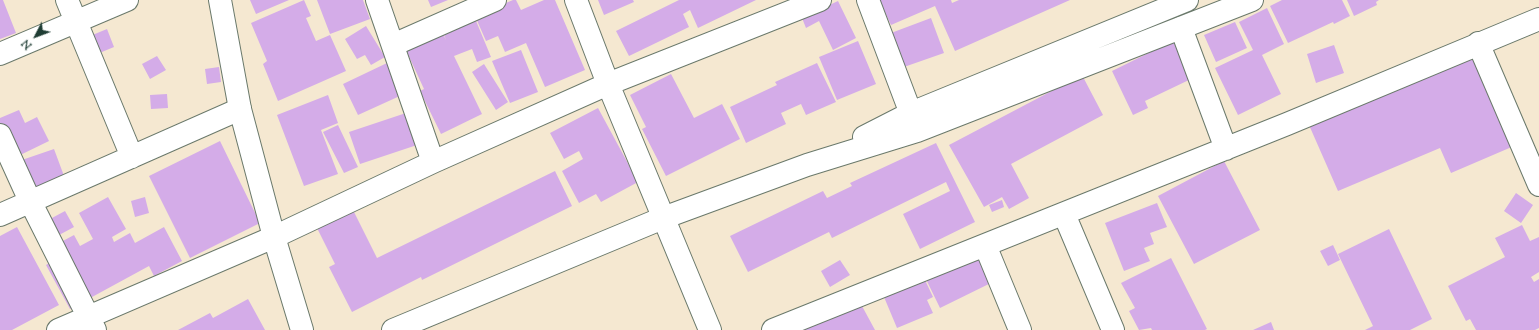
<!DOCTYPE html>
<style>
body{margin:0}
#map{position:relative;width:1539px;height:330px;overflow:hidden;background:#f5e8d1;font-family:"Sorts Mill Goudy",serif}
canvas{display:block}
.north{position:absolute;left:16px;top:16px;width:40px;height:40px;-webkit-text-stroke:3px #fff;paint-order:stroke;rotate:228deg;font-size:11px;font-weight:700;line-height:16px;text-align:center;color:#1f3d34}
.north::after{content:'';display:block;margin:auto;width:14px;height:18px;background:#1f3d34;clip-path:polygon(50% 0,100% 100%,50% 72%,0 100%)}
</style>
<div id="map">
<canvas width="1539" height="330"></canvas>
<div class="north">N</div>
</div>
<script>
const c = document.querySelector('canvas').getContext('2d');
c.lineJoin = 'round';
function fillPath(path, color) {
  c.fillStyle = color;
  c.fill(path, 'evenodd');
}
function toPath(rows) {
  const path = new Path2D();
  for (const r of rows) {
    path.moveTo(r[0], r[1]);
    for (let i = 2; i < r.length; i += 2) path.lineTo(r[i], r[i + 1]);
  }
  return path;
}
function strokePath(path, color, width, dash) {
  c.strokeStyle = color;
  c.lineWidth = width;
  c.lineCap = dash ? 'butt' : 'round';
  c.setLineDash(dash || []);
  c.stroke(path);
}
const building = toPath([
 [0,0,3,0,16,33,0,39],
 [250,0,289,0,256,14],
 [304,0,311,16,306,18,316,41,330,35,346,71,278,101,263,64,267,61,251,23],
 [317,0,363,0,370,19,330,34],
 [428,0,448,0,431,7],
 [513,0,516,0,521,10,544,0,555,0,585,70,545,87,526,43,505,52,498,36,486,41,475,16],
 [598,0,633,0,634,2,604,15],
 [679,0,756,0,698,28,690,10,683,14,689,27,629,56,616,31],
 [879,0,951,0,952,3,959,0,1070,0,955,51,935,6,891,25],
 [1282,0,1342,0,1350,16,1334,24,1333,22,1288,43,1270,6],
 [1347,0,1379,0,1376,2,1377,5,1354,16],
 [838,1,856,38,833,50,819,21,806,28,802,18],
 [1267,8,1284,44,1262,55,1281,94,1238,115,1215,68,1253,50,1239,22],
 [474,16,491,57,477,62,472,49,454,56,482,114,441,134,420,91,424,89,406,50,442,32,446,40,442,29],
 [931,18,944,53,904,67,891,33],
 [1235,22,1247,48,1216,62,1204,35],
 [366,26,385,57,371,65,365,55,357,59,345,39],
 [107,29,114,47,97,54,90,36],
 [858,41,876,84,837,100,819,57],
 [1173,41,1191,79,1145,101,1148,108,1133,115,1112,71],
 [1334,45,1344,73,1316,83,1307,54],
 [521,50,538,92,510,103,492,61],
 [1475,54,1514,146,1451,173,1440,148,1338,191,1309,125],
 [157,56,166,70,150,79,142,64],
 [387,63,402,95,358,115,343,84],
 [817,63,836,102,806,115,801,104,781,113,786,124,746,143,730,107,777,85,775,82],
 [484,64,508,102,496,110,472,72],
 [219,67,221,82,207,84,205,69],
 [671,74,694,118,722,104,740,139,666,176,642,129,646,127,630,95],
 [1082,75,1103,115,1011,164,1029,198,1009,209,1002,197,984,207,949,145],
 [167,94,168,108,151,109,150,95],
 [328,95,338,123,321,130,338,174,304,186,277,115],
 [598,108,638,182,601,202,596,194,579,203,562,171,583,159,579,151,564,159,550,133],
 [19,110,25,123,37,117,49,141,12,159,0,134,0,118],
 [409,112,420,144,360,164,349,132],
 [338,125,358,167,344,173,323,132],
 [220,141,260,223,190,258,149,176],
 [936,143,975,222,920,249,903,214,950,191,946,182,832,238,829,232,748,272,730,236,823,191,827,198,852,186,850,183],
 [54,149,67,184,32,196,19,161],
 [1224,161,1260,230,1194,264,1158,196],
 [555,171,572,206,422,280,421,277,352,312,329,267,335,264,314,222,350,204,377,258],
 [1516,193,1533,205,1521,223,1504,211],
 [108,197,126,229,112,237,114,242,130,233,135,243,164,227,182,261,154,276,149,266,70,309,46,265,54,260,48,249,74,235,80,246,93,239,79,213],
 [145,197,149,213,135,217,131,201],
 [1002,200,1004,207,992,212,989,205],
 [1157,203,1167,227,1150,233,1154,244,1144,248,1150,261,1124,271,1105,223],
 [65,211,74,227,46,242,37,226],
 [1522,225,1530,241,1539,237,1539,272,1531,277,1534,282,1539,279,1539,328,1535,330,1476,330,1470,319,1466,321,1448,286,1505,257,1495,238],
 [17,227,59,305,12,330,0,330,0,236],
 [1389,229,1432,319,1410,330,1365,330,1373,326,1338,254],
 [980,242,999,279,940,308,922,271],
 [1333,245,1340,260,1328,266,1320,251],
 [1171,258,1207,329,1205,330,1152,330,1151,328,1139,330,1129,311,1135,308,1121,283],
 [840,260,850,275,830,287,821,271],
 [925,280,933,297,927,300,933,313,897,328,884,297],
 [856,295,875,330,791,330],
 [248,299,265,330,178,330,210,313,213,318],
 [1271,322,1274,330,1253,330]
]);
const street = toPath([
 [67,0,132,157],
 [377,0,433,162],
 [576,0,608,84,710,330],
 [1181,28,1226,149],
 [1478,43,1539,185],
 [393,45,495,0],
 [0,54,127,0],
 [0,135,30,201,95,330],
 [1064,214,1113,330],
 [0,215,240,109],
 [985,245,1020,330],
 [58,330,274,237,433,162,608,84,820,0],
 [773,330,1287,124,1539,19]
]);
const secondary = toPath([
 [220,0,240,109,274,237,302,330],
 [868,0,916,127],
 [864,137,911,113,1187,0],
 [393,330,663,218,807,165,917,131,1252,0]
]);
fillPath(building, '#d4ace8');
strokePath(street, '#6a796b', 24);
strokePath(secondary, '#6a796b', 24);
strokePath(street, '#fff', 22);
strokePath(secondary, '#fff', 22);
</script>
